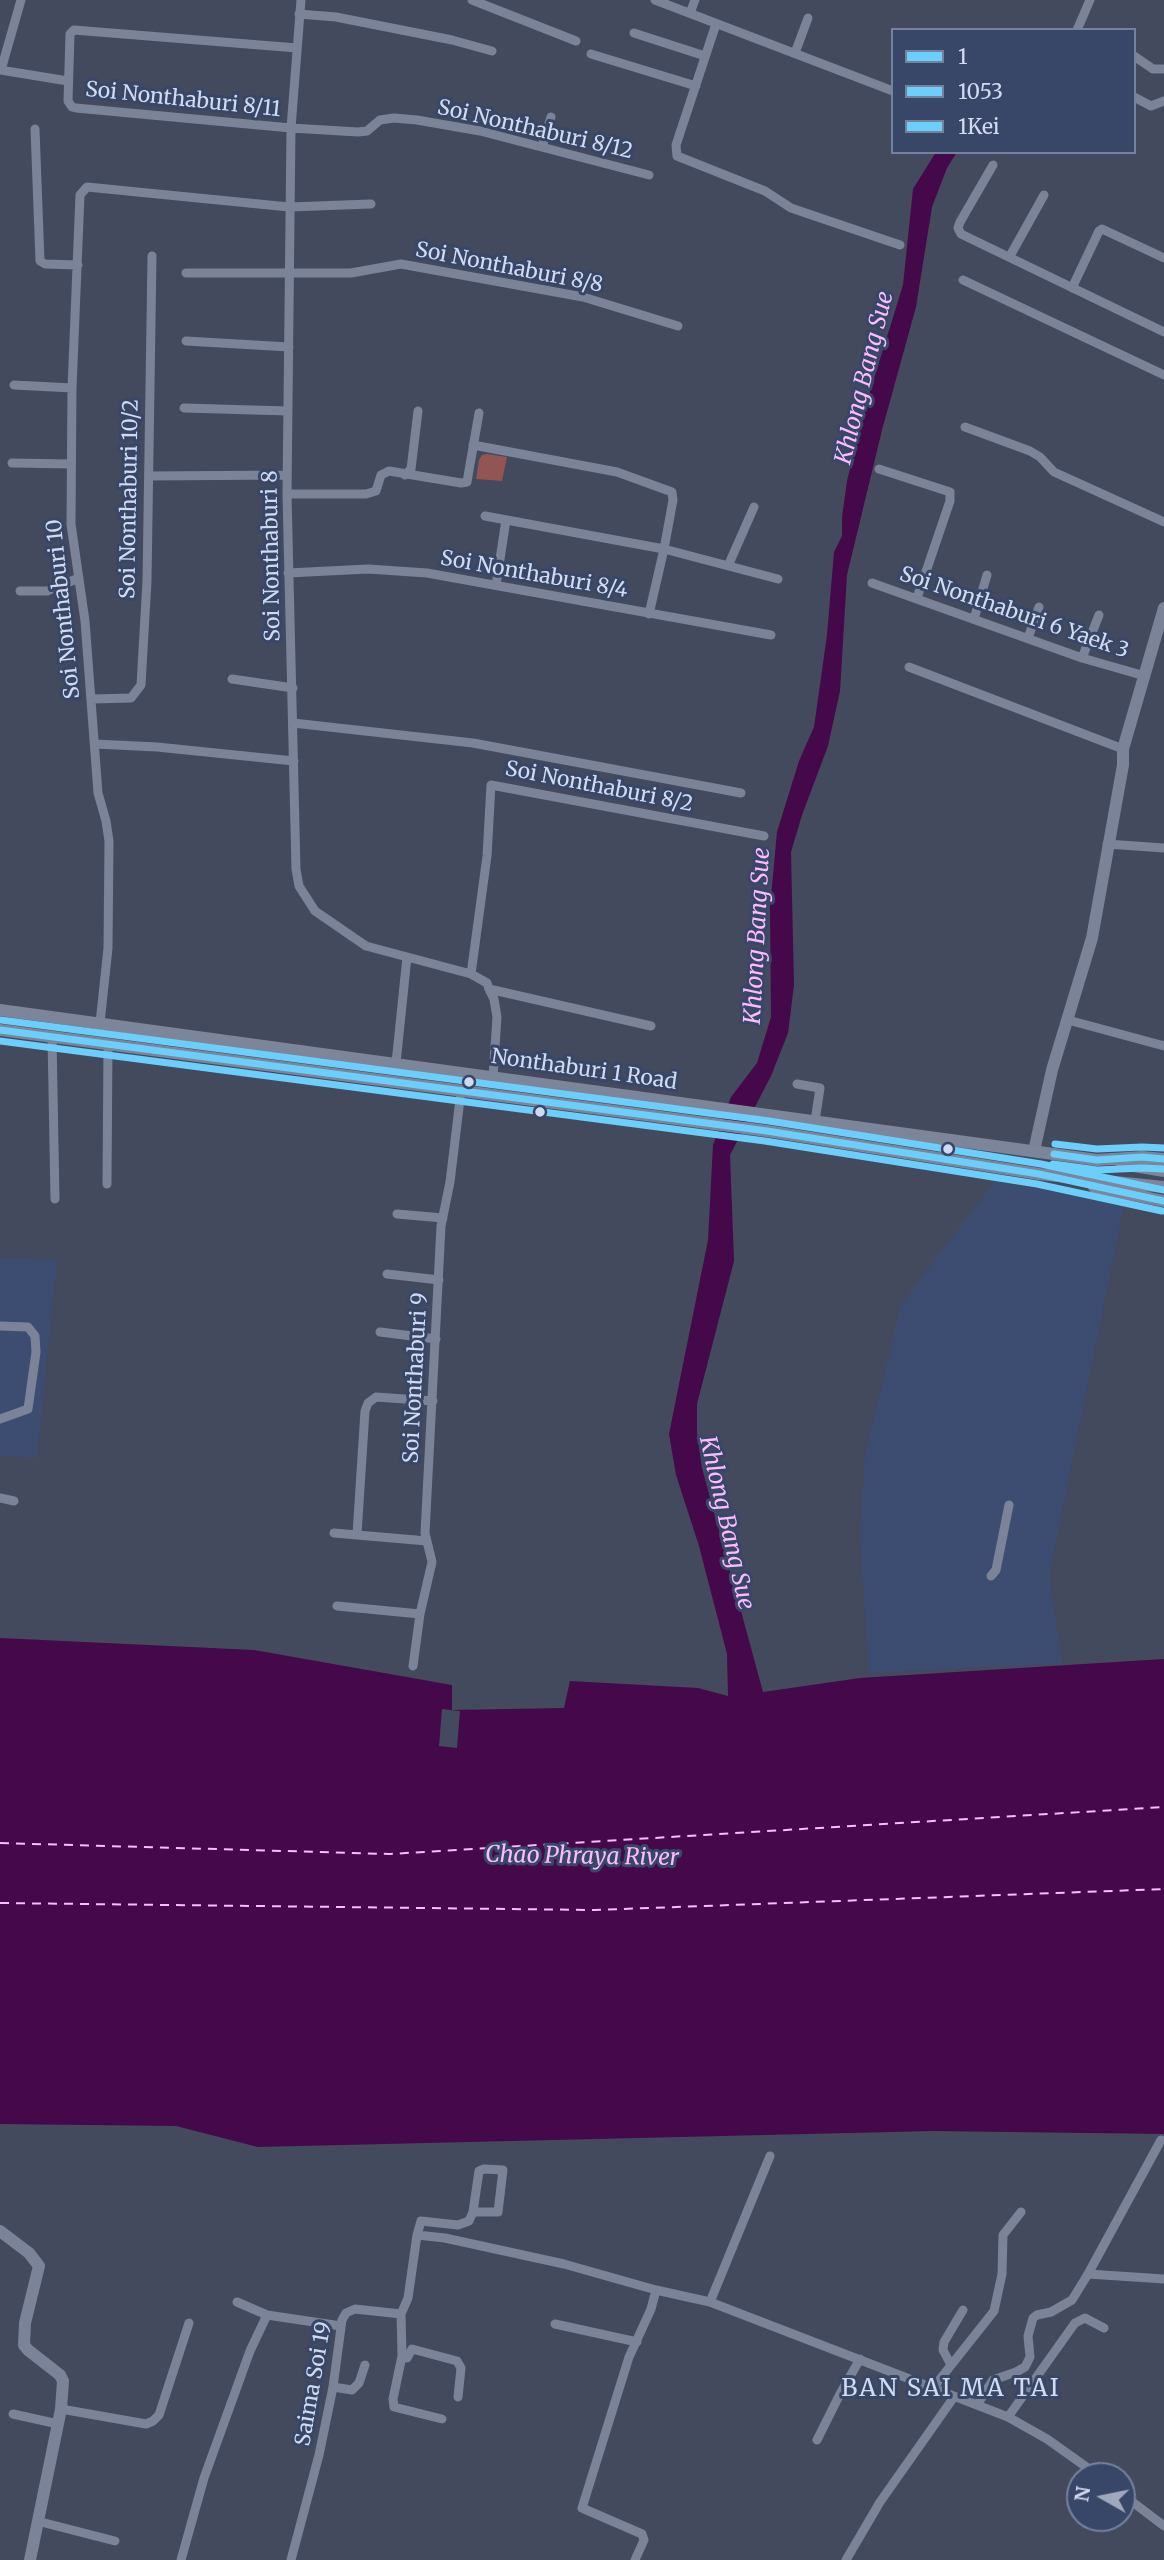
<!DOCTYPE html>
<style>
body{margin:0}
#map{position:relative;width:1164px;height:2560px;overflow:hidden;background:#434a5d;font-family:Merriweather,serif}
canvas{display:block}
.legend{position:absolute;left:891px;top:28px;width:245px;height:126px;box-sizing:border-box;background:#384668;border:2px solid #75829e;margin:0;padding:9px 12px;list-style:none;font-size:21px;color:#d1dbf0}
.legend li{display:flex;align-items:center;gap:14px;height:35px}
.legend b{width:35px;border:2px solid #75829e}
.north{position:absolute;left:1066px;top:2462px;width:70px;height:70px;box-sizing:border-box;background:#384668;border:2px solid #75829e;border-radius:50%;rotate:279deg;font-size:19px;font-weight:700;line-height:28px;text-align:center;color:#d1dbf0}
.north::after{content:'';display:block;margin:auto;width:24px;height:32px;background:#9fa8bd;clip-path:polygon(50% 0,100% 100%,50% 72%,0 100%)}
</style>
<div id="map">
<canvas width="1164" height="2560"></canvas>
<ul class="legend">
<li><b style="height:9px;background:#6ccffb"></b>1</li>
<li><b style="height:9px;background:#6ccffb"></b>1053</li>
<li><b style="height:9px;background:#6ccffb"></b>1Kei</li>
</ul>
<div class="north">N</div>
</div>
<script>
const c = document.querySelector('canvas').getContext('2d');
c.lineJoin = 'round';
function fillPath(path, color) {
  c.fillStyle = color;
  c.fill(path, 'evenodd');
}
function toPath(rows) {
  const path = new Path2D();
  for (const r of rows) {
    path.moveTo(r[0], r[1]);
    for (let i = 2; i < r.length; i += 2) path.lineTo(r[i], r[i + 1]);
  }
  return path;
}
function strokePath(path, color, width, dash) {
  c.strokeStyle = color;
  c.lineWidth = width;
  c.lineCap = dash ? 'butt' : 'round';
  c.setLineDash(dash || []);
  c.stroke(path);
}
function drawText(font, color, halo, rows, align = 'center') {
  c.font = font + ' Merriweather,serif';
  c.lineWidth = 6;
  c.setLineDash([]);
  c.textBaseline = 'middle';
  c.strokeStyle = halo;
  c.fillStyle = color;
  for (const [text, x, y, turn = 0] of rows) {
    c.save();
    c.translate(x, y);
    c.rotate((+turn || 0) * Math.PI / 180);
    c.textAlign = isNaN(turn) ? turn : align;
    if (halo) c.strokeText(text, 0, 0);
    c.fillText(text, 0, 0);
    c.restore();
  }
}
const built = toPath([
 [995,1181,1124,1205,1049,1575,1062,1663,869,1673,860,1536,865,1455,901,1305],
 [0,1258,57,1259,37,1458,0,1455]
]);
const green = toPath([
 [487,454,507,457,502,481,476,479,479,460,482,455]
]);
const water = toPath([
 [936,152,957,152,947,168,932,207,916,307,882,430,847,575,840,691,828,746,802,815,791,852,794,985,788,1033,771,1076,730,1155,734,1261,697,1404,697,1433,702,1468,763,1692,860,1678,1164,1659,1164,2134,934,2131,258,2147,176,2126,0,2124,0,1638,254,1650,452,1685,452,1710,564,1708,570,1681,698,1688,728,1696,727,1654,699,1546,676,1475,669,1434,708,1240,713,1145,731,1097,757,1063,771,1017,770,907,777,832,799,761,814,727,827,635,834,552,842,536,842,517,847,481,864,411,903,285,913,189]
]);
const pier = toPath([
 [442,1709,460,1711,457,1748,439,1746]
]);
const ferry = toPath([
 [0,1843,390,1854,1164,1807],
 [0,1903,595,1910,1164,1889]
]);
const minor = toPath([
 [301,0,291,128,287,494,296,869,299,886,315,911,366,946,471,974,487,983,489,989,651,1026],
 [472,0,576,41],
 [655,0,893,91],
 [690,13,695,0],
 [299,14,336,17,452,40,492,51],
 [716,24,676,145,677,156,765,191,791,208,900,245],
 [1077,30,1090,0],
 [634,33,705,56],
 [297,48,74,30,70,34,68,101,72,107,76,108,291,128,358,132,367,131,380,120,394,118,417,120,480,131,649,175],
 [795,53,808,18],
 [591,54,696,86],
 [1134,56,1153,69,1164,69],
 [0,70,68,81],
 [1,70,21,0],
 [1134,97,1151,106,1164,101],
 [35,129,40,261,45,264,78,265],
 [542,147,551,117],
 [993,165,960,222,958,228,961,234,1164,332],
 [1010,256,1044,195],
 [186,273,351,273,401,264,583,297,678,326],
 [963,280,1164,375],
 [1072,288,1099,231,1102,229,1164,258],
 [186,341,289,347],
 [14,385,72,388],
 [184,408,288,411],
 [965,427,1030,451,1040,457,1054,472,1164,522],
 [473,445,617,472,672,492,673,500,664,549,649,614],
 [12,463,71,464],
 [879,469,950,492,950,501,917,598],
 [405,475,411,469,418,411],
 [149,476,287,475],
 [287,494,366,494,376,491,381,475,389,471,461,483,467,482,479,413],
 [485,516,664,549,778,579],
 [728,566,754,507],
 [288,573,368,569,427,573,771,635],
 [872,583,1082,658,1145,676],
 [496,585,506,520],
 [20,591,47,591,79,578],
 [974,619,987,575],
 [1028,638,1039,607],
 [1082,658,1099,615],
 [909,667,1123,749],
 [232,679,293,688],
 [92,699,131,698,141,685,147,581,152,256],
 [293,723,473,743,741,793],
 [95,744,157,747,294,761],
 [1107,844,1164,848],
 [471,974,487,856,491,785,764,836],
 [489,989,494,999,497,1017,493,1077],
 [1068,1020,1164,1046],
 [100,1023,108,948,109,841,106,821,98,793,85,621,71,524,72,388,80,195,87,187,289,207,371,204],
 [52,1037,55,1199],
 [396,1063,407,957],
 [797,1084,820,1088,815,1121],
 [107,1184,108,1044],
 [397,1214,443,1218],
 [387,1274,439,1280],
 [0,1326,28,1327,35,1336,36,1352,28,1409,0,1419],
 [380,1332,436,1339],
 [0,1498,14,1501],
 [334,1533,427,1541],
 [357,1534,365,1411,368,1403,376,1397,433,1401],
 [991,1576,996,1570,1009,1505],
 [337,1606,420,1614],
 [413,1666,420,1614,432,1562,425,1533,441,1226,450,1182,461,1091],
 [417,2235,421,2221,458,2225,469,2221,473,2212,479,2171,484,2169,503,2170,498,2212,473,2212],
 [1088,2274,1161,2140],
 [237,2302,267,2315],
 [710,2302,770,2156],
 [401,2314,402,2356,393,2399,394,2407,442,2419],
 [555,2324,637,2342],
 [402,2356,407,2358,412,2349,457,2361,461,2368,458,2397],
 [951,2365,943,2350,944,2342,963,2310],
 [333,2387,352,2390,359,2383,365,2365],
 [933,2388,994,2311,1002,2274,1003,2235,1021,2212],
 [977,2405,993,2380,1016,2372,1025,2367,1030,2357,1028,2336,1033,2318,1037,2315,1051,2312,1072,2300,1088,2274,1164,2279],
 [61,2409,146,2424,153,2421,159,2415,189,2323],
 [13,2414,58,2424],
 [1008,2417,1075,2323,1085,2318,1104,2328],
 [817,2440,840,2394,860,2359],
 [1122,2494,1164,2526],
 [37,2521,115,2541],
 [181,2560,204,2478,250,2351,267,2315,341,2326],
 [291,2560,319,2455,333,2387,342,2320,346,2313,355,2309,401,2314,408,2298,417,2235,445,2238,564,2264,656,2290,710,2302,1008,2417,1047,2439,1099,2476],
 [635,2560,644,2540,642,2534,582,2508,629,2357,651,2309,656,2290],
 [846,2560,880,2502,954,2397]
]);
const tertiary = toPath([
 [1034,1151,1052,1070,1092,938,1123,765,1123,749,1164,608],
 [0,2231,29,2253,39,2266,25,2323,24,2345,28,2350,60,2375,63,2381,61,2409,30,2560]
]);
const secondary = toPath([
 [0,1010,1097,1160,1142,1157,1164,1159],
 [0,1030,767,1131,1039,1174,1164,1187],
 [1122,1164,1164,1171],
 [1094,1187,1164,1201]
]);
const bus1 = toPath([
 [0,1030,767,1131,1039,1174,1164,1201],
 [1054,1154,1097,1160,1142,1157,1164,1159]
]);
const bus2 = toPath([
 [0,1041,765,1141,1037,1184,1162,1211],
 [1053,1164,1097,1170,1142,1168,1163,1169]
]);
const bus3 = toPath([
 [1,1020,769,1121,1041,1164,1164,1190],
 [1055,1144,1097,1149,1142,1147,1164,1148]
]);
const markers = [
 [469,1082,6,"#d1dbf0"],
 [540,1112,6,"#d1dbf0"],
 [948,1149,6,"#d1dbf0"]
];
const streetNames = [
 ["Soi Nonthaburi 8/11",183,100,6],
 ["Soi Nonthaburi 8/12",535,130,13],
 ["Soi Nonthaburi 8/8",509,268,11],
 ["Soi Nonthaburi 10/2",130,499,-89],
 ["Soi Nonthaburi 8",272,556,-91],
 ["Soi Nonthaburi 8/4",534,575,10],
 ["Soi Nonthaburi 10",64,609,-96],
 ["Soi Nonthaburi 6 Yaek 3",1014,613,19],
 ["Soi Nonthaburi 8/2",599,787,11],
 ["Nonthaburi 1 Road",584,1070,8],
 ["Soi Nonthaburi 9",416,1378,-87],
 ["Saima Soi 19",314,2384,-80]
];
const waterNames = [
 ["Khlong Bang Sue",865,378,-76],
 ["Khlong Bang Sue",758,936,-87],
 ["Khlong Bang Sue",726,1523,77],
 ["Chao Phraya River",582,1857,1]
];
const quarterNames = [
 ["BAN SAI MA TAI",951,2389]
];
fillPath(built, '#3d4d72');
fillPath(green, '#935553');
fillPath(water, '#45084b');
fillPath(pier, '#434a5d');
strokePath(ferry, '#fcbbfd', 2, [9, 7]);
strokePath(minor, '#7a8398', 9);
strokePath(tertiary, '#7a8398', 12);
strokePath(secondary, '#7c8599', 12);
strokePath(bus1, '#6ccffb', 7);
strokePath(bus2, '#6ccffb', 7);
strokePath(bus3, '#6ccffb', 7);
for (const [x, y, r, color] of markers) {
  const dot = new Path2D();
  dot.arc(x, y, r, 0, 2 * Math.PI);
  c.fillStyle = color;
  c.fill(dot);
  strokePath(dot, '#384668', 2.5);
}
drawText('21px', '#d1dbf0', '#384668', streetNames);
drawText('italic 23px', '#fcbbfd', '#384668', waterNames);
c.letterSpacing = '2px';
drawText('24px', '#d1dbf0', '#384668', quarterNames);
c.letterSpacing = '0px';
</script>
